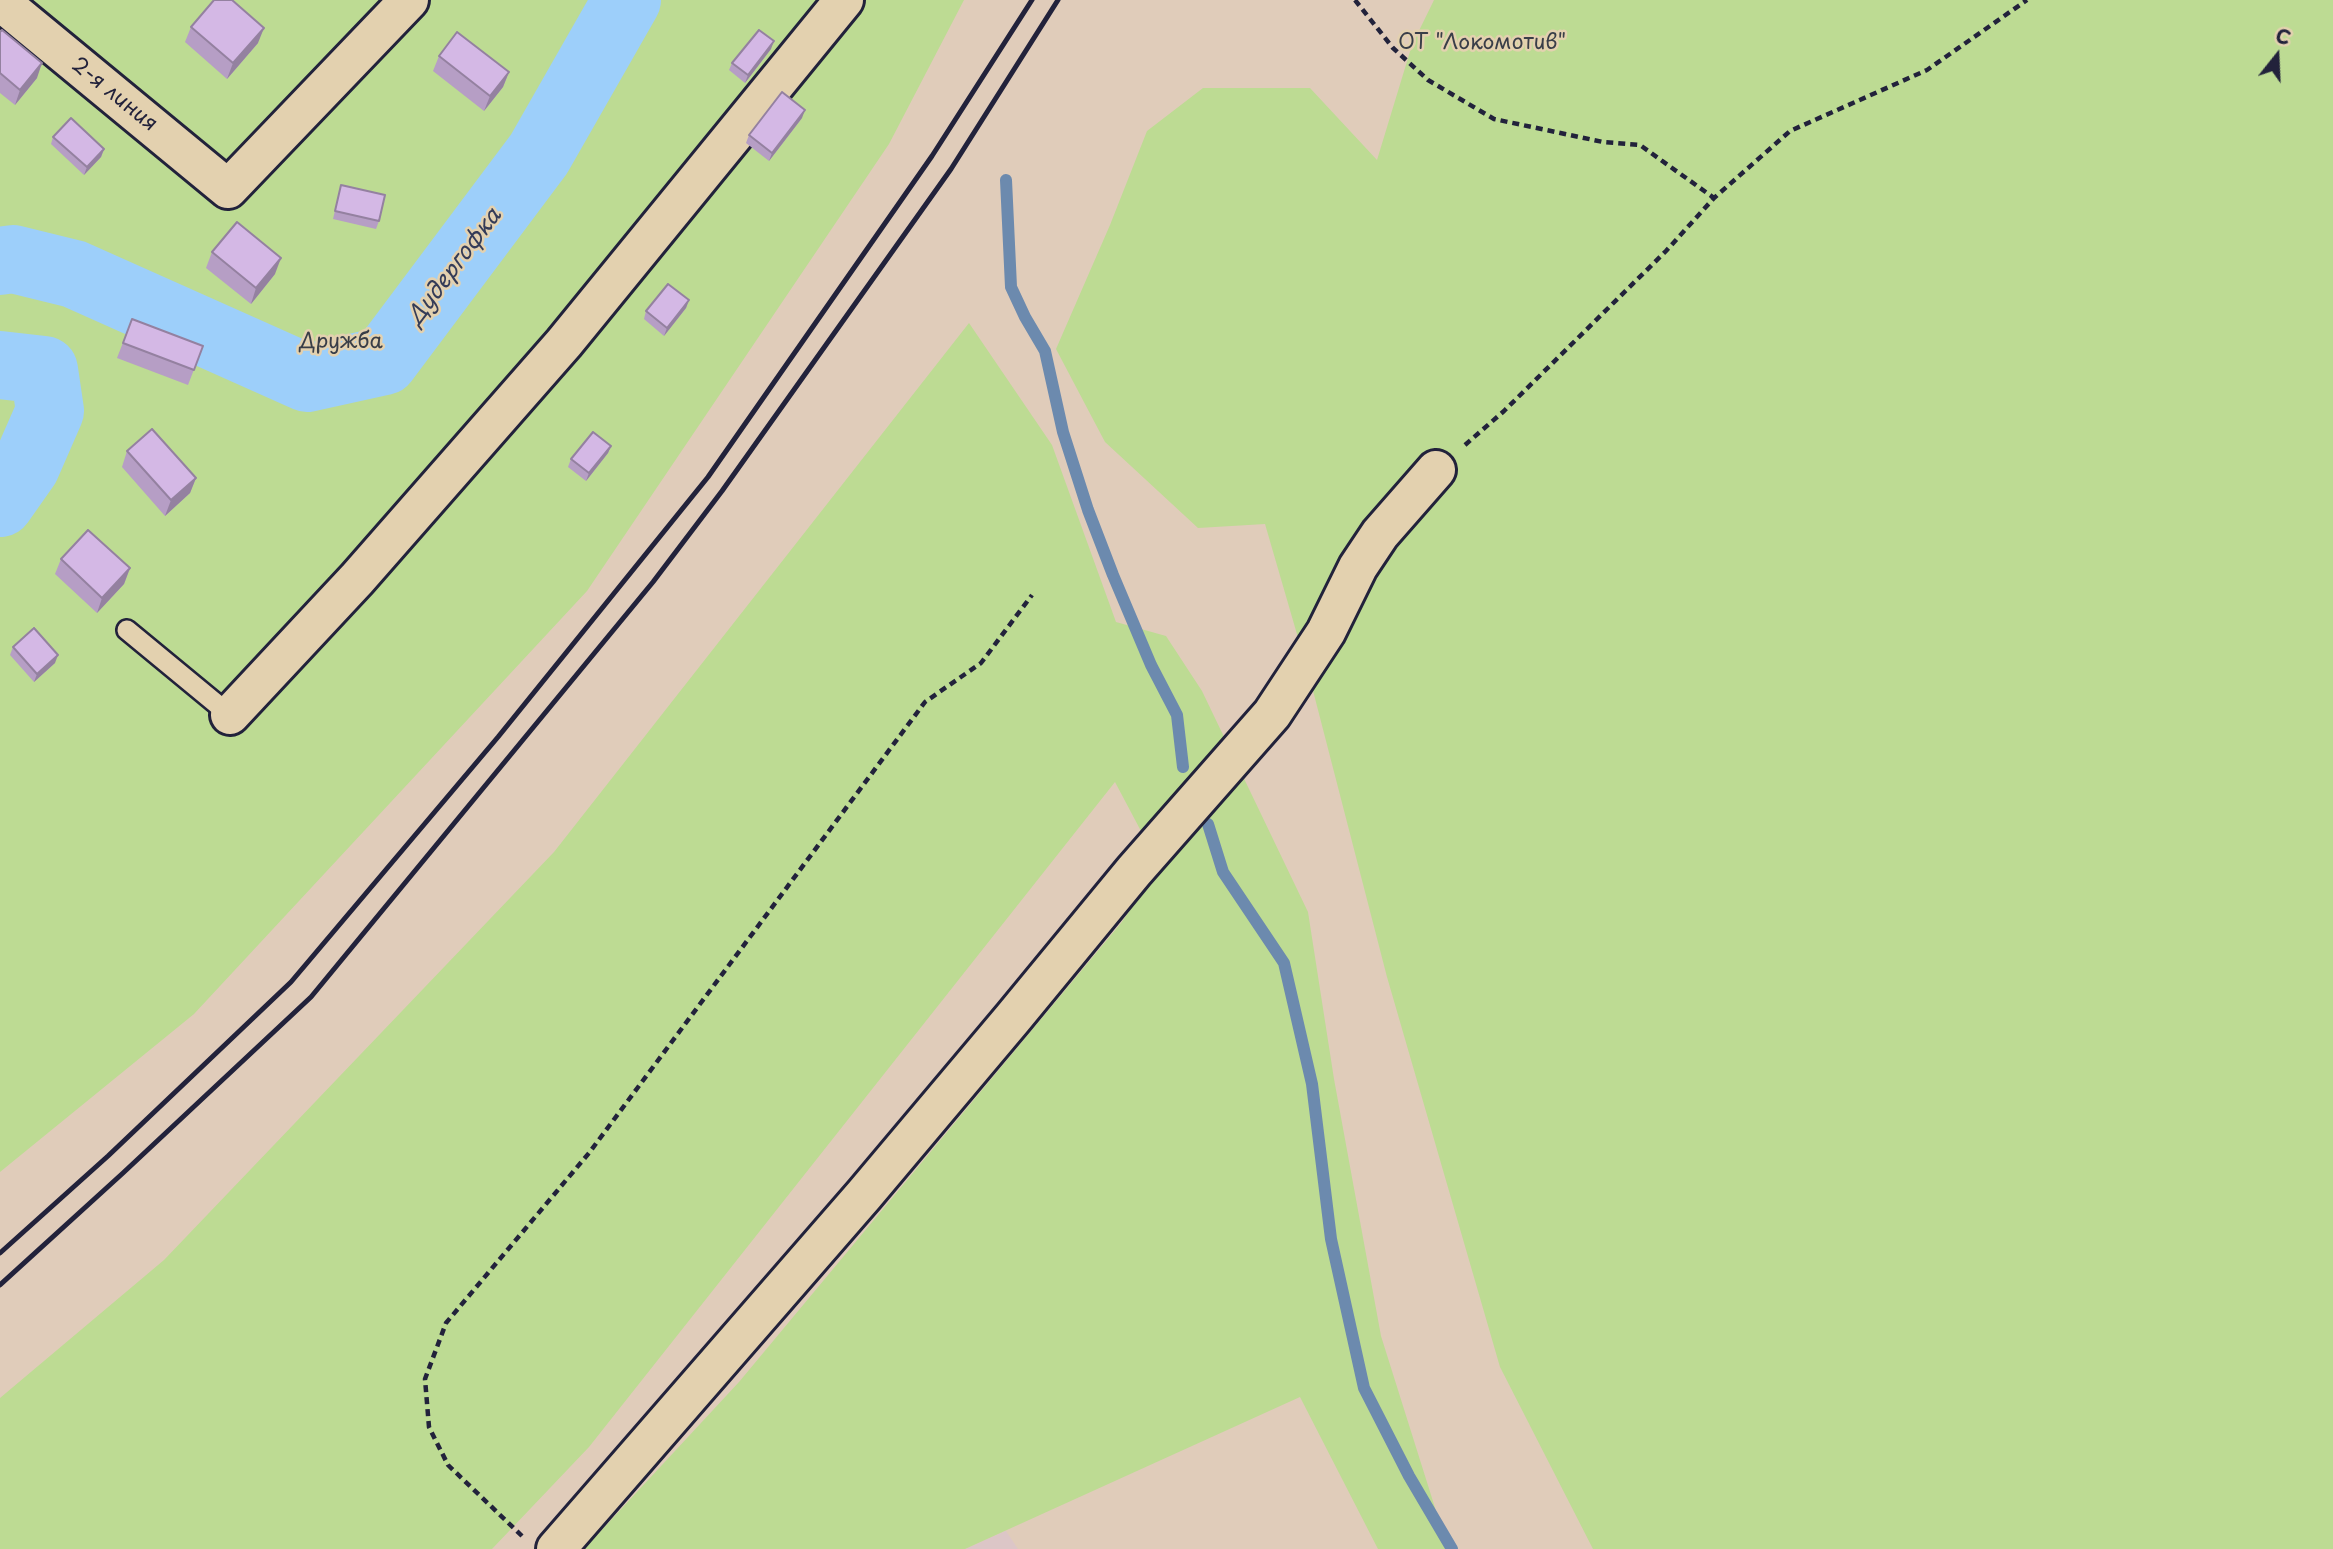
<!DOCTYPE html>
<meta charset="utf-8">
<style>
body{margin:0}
#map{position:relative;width:2333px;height:1549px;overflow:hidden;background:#e0ccba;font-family:"Playpen Sans",sans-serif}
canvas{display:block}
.north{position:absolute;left:2242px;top:21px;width:70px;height:70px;-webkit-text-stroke:5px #e3d1af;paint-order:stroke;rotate:18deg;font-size:19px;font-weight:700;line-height:28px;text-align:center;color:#22223b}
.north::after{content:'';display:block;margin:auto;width:24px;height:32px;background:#22223b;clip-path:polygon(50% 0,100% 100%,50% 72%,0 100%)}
</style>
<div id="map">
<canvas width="2333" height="1549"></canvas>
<div class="north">С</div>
</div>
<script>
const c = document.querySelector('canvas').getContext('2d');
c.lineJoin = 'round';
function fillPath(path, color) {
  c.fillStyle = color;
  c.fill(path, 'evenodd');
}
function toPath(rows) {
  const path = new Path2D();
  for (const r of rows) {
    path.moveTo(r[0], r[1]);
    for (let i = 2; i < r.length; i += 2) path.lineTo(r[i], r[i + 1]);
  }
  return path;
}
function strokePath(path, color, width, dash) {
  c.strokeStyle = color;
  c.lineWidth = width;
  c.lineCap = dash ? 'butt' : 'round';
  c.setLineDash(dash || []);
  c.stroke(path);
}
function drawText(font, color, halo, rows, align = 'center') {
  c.font = font + ' "Playpen Sans",sans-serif';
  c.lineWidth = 5;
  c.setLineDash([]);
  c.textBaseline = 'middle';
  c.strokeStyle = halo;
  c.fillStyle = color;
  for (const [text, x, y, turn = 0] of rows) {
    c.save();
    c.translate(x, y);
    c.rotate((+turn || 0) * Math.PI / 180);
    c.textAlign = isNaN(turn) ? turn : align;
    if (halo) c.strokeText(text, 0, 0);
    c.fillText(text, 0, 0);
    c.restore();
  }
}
const built = toPath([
 [1006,1531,1018,1549,965,1549,1005,1531]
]);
const green = toPath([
 [0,0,964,0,889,144,587,591,194,1014,0,1172],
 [1434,0,2333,0,2333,1549,1593,1549,1500,1367,1387,977,1310,679,1265,524,1198,528,1105,442,1056,349,1110,225,1147,131,1203,88,1310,88,1377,160,1412,45],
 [969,323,1052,445,1116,622,1166,636,1202,691,1308,912,1334,1079,1381,1336,1448,1549,1378,1549,1300,1397,965,1549,584,1549,739,1382,1121,923,1160,867,1115,782,589,1447,492,1549,0,1549,0,1398,164,1260,554,852]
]);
const stream = toPath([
 [1006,180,1011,287,1025,317,1045,351,1063,432,1088,510,1113,575,1151,665,1177,715,1183,767],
 [1208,824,1223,872,1284,963,1312,1084,1331,1239,1364,1388,1409,1476,1452,1549]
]);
const river = toPath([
 [0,261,13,259,74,274,307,378,384,361,539,154,627,0],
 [0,365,44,370,50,411,26,466,0,503]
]);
const path = toPath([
 [1355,0,1393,48,1428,80,1494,119,1603,142,1640,145,1714,198],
 [1465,445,1504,411,1666,251,1714,198,1790,131,1927,70,2027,0],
 [522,1536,448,1465,429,1427,425,1379,446,1323,589,1153,925,702,981,663,1032,595]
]);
const service = toPath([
 [127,630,230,715]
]);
const minor = toPath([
 [0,1,228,189,409,0],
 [230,715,357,579,564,343,844,0],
 [556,1549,864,1195,1013,1018,1134,871,1272,714,1326,632,1358,567,1380,534,1436,470]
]);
const rail = toPath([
 [0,1253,108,1156,291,982,498,737,708,477,932,156,1032,0],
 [0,1285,123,1173,311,997,653,582,722,491,951,169,1058,0]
]);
const wall = toPath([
 [191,27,258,43,227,79,185,42],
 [0,32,37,78,15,105,0,93],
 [771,49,745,83,729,70,732,63],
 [439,56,509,72,503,87,484,111,433,71],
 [802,118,769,161,746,143,749,135],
 [53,137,104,149,101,157,84,175,51,144],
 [341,185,379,221,376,229,333,219],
 [212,252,275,274,251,304,206,268],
 [689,300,686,308,664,336,644,319,646,311],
 [132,319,203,346,188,385,117,358],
 [611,446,608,453,586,481,568,467,571,459],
 [127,451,196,478,190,493,165,516,122,467],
 [61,559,130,568,124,584,97,613,55,574],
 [13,647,55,663,34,682,10,655]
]);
const shadedWall = toPath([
 [264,28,258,43,227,79,233,63],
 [774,41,771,49,745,83,748,75],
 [42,63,37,78,15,105,20,90],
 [509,72,503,87,484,111,490,96],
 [805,110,802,118,769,161,772,153],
 [104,149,101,157,84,175,87,167],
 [281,258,275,274,251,304,256,288],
 [689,300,686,308,664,336,667,328],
 [611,446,608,453,586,481,589,473],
 [196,478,190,493,165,516,171,500],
 [130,568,124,584,97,613,102,598],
 [58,655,55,663,34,682,37,674]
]);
const building = toPath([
 [214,0,232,0,264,28,233,63,191,27,214,0],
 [2,30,42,63,20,90,0,73,0,32,2,30],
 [759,30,774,41,748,75,732,63,759,30],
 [457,32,509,72,490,96,439,56,457,32],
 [782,92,805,110,772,153,749,135,782,92],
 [71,118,104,149,87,167,53,137,71,118],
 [341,185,385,195,379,221,335,211,341,185],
 [237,222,281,258,256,288,212,252,237,222],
 [668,284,689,300,667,328,646,311,668,284],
 [132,319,203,346,194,370,123,343,132,319],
 [152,429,196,478,171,500,127,451,152,429],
 [593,432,611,446,589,473,571,459,593,432],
 [88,530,130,568,102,598,61,559,88,530],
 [34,628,58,655,37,674,13,647,34,628]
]);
const parkNames = [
 ["ОТ \"Локомотив\"",1482,43],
 ["Дружба",341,342]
];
const streetNames = [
 ["2-я линия",114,95,39]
];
const waterNames = [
 ["Дудергофка",455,267,-53]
];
fillPath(built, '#dcc6c7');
fillPath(green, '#bddb93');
strokePath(stream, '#6c8aae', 12);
strokePath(river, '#9dcffa', 68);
strokePath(service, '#22223b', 24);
strokePath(minor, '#22223b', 44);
strokePath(path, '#22223b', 4.5, [7, 5]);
strokePath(service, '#e3d1af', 19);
strokePath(minor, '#e3d1af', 38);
strokePath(rail, '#22223b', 5);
fillPath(wall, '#b69ec5');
fillPath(shadedWall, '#9481a0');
fillPath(building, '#d4b8e5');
strokePath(building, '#9481a0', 2);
drawText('21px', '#393e48', '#e3d1af', parkNames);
drawText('21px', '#22223b', '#e3d1af', streetNames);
drawText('italic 23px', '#343c58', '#e3d1af', waterNames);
</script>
